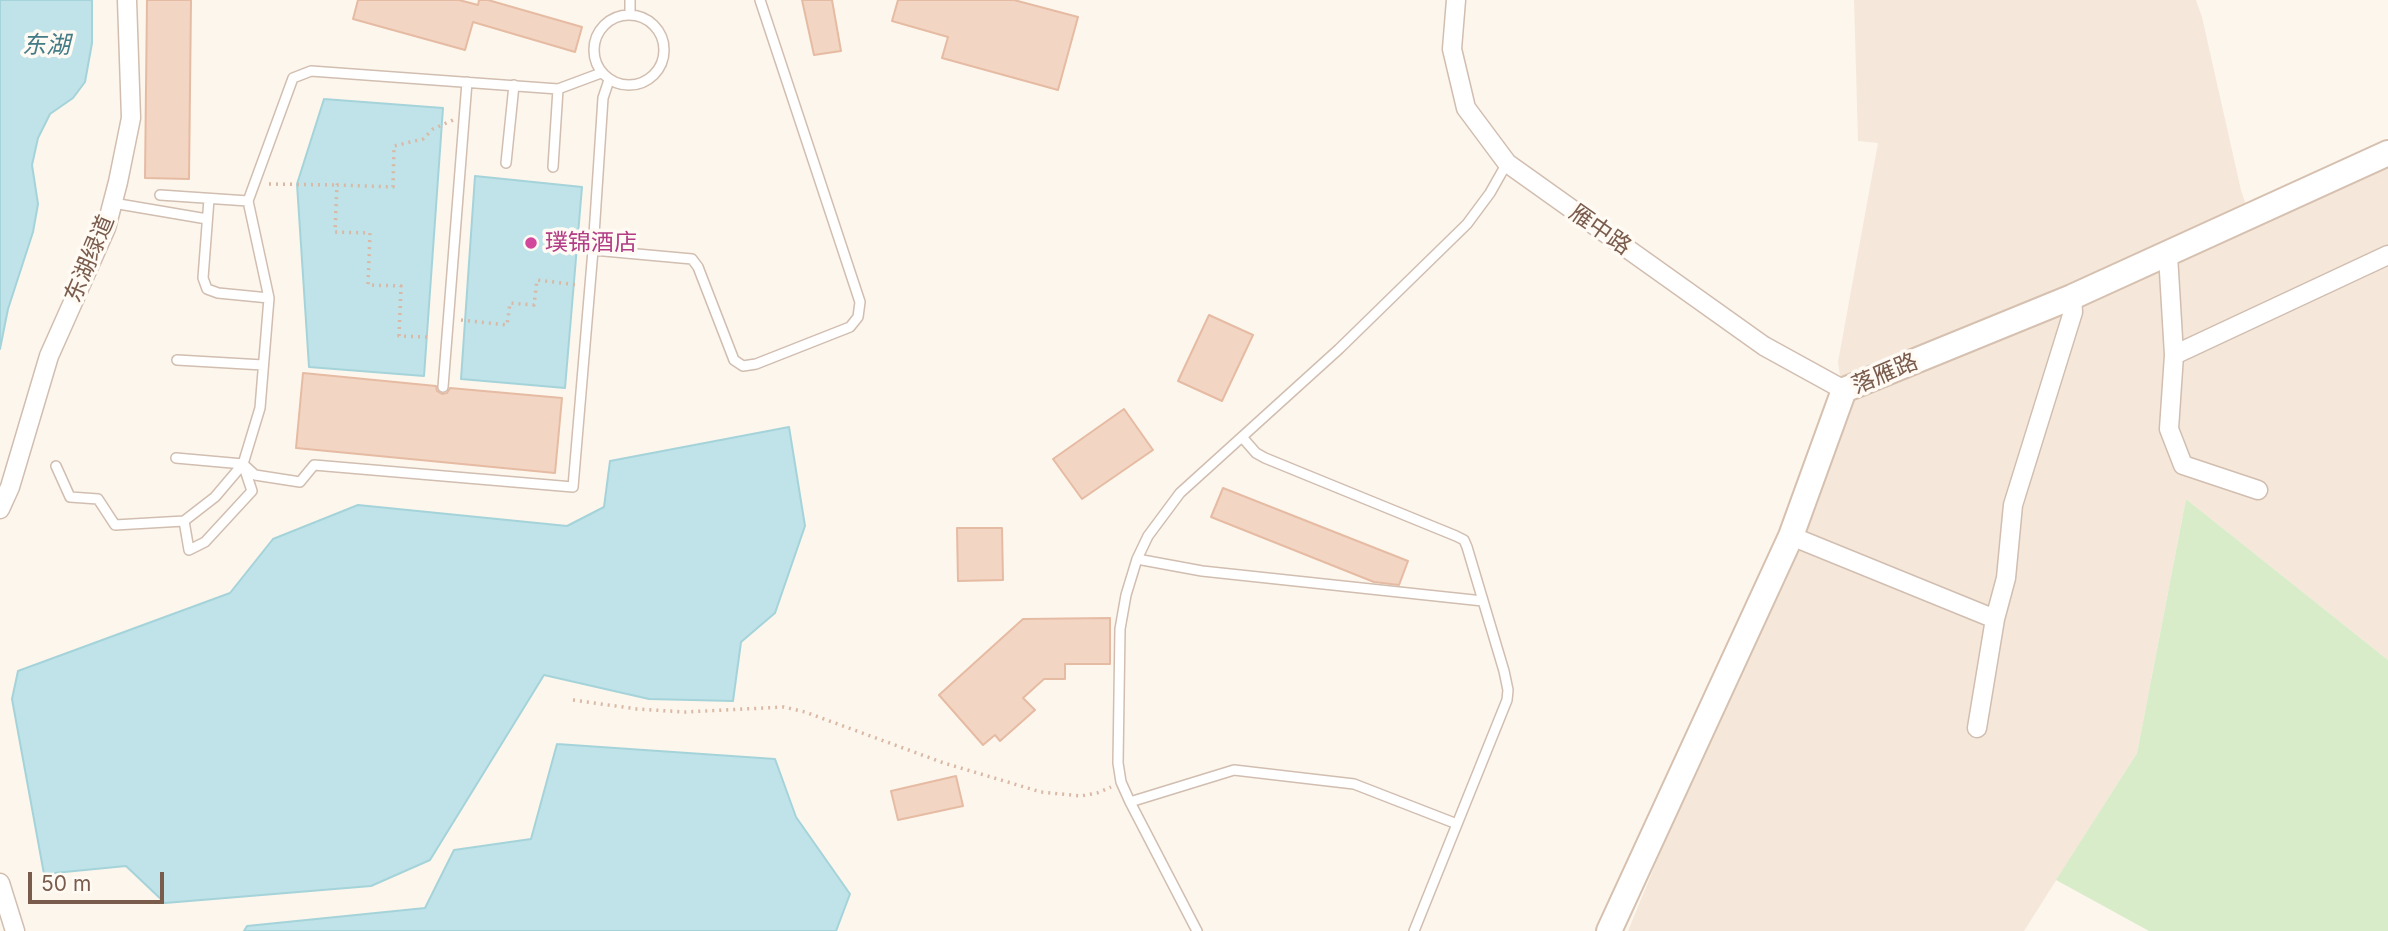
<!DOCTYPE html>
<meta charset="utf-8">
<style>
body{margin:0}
#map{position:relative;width:2388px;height:931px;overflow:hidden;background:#fdf6ec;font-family:Inter,sans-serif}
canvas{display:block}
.scale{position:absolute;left:28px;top:872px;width:136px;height:32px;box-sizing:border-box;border:4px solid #7a5c4d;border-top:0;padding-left:9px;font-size:21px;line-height:24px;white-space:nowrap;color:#7a5c4d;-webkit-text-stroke:5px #fffaf3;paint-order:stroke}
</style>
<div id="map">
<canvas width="2388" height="931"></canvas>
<div class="scale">50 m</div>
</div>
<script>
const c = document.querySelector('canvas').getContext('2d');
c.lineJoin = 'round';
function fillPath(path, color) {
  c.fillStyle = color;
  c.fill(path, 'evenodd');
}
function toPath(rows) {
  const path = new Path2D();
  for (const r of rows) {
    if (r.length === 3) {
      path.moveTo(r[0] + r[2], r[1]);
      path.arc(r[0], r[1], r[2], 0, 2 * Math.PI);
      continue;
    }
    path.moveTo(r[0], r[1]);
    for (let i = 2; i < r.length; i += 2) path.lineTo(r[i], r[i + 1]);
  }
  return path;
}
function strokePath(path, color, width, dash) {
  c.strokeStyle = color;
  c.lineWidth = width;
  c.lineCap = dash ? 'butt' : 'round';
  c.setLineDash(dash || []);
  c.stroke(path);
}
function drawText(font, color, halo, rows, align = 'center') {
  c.font = font + ' Inter,"Noto Sans SC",sans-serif';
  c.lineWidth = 7;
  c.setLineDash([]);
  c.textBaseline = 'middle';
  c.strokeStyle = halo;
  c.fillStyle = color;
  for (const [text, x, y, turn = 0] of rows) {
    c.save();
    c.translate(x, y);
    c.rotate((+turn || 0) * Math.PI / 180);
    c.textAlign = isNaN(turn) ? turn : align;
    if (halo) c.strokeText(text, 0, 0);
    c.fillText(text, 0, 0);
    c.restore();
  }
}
const residential = toPath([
 [1854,0,2196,0,2202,17,2241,190,2252,223,2388,163,2388,660,2186,499,2137,753,2024,931,1628,931,1844,405,1838,362,1878,143,1858,141]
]);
const green = toPath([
 [2186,499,2388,660,2388,931,2149,931,2056,880,2137,753]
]);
const water = toPath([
 [0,0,92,0,92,43,85,82,73,98,50,114,38,138,32,165,38,204,33,232,8,309,0,349,0,0],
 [324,99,443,108,424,376,309,367,297,184,324,99],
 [475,176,582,187,565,388,461,379,475,176],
 [789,427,805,526,775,613,741,642,733,701,649,699,544,675,430,860,371,886,165,903,126,866,44,874,12,699,18,671,230,593,273,539,358,505,567,526,604,507,610,461,789,427],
 [557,744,775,759,796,817,850,894,836,931,244,931,247,926,425,908,454,850,531,839,557,744]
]);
const building = toPath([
 [147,0,191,0,189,179,145,178,147,0],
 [358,0,459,0,478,5,479,0,488,0,582,27,575,52,473,22,465,50,353,19,358,0],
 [802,0,832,0,841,51,814,55,802,0],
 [898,0,1014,0,1078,17,1058,90,942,58,948,37,892,21,898,0],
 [1209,315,1253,335,1222,401,1178,381,1209,315],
 [303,373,436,386,437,391,442,394,447,393,450,388,562,398,555,473,296,448,303,373],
 [1124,409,1153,450,1082,499,1053,459,1124,409],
 [1223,488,1408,561,1399,585,1374,582,1211,517,1223,488],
 [957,528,1002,528,1003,580,958,581,957,528],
 [1110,618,1110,664,1065,664,1065,679,1044,679,1023,698,1035,710,1000,741,995,735,983,745,939,695,1023,619,1110,618],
 [956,776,963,806,898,820,891,791,956,776]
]);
const path = toPath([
 [269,184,337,185],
 [461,320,507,325,510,303,534,305,537,280,578,285],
 [427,337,399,336,401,286,368,285,370,233,335,232,337,185,393,187,394,146,423,139,433,129,453,120],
 [573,700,637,709,685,712,784,707,805,712,944,763,1041,792,1081,796,1097,793,1111,787]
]);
const lane = toPath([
 [630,0,630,15],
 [629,50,35],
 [506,163,514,85],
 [553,167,558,89],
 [160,195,248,201],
 [209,199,203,278,207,289,218,293,269,298],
 [113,203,207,219],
 [593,250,692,259,698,267,734,360,743,366,756,364,850,327,858,317,860,302,760,0],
 [177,360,263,365],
 [443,387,467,82],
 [1242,437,1256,453,1265,458,1456,536,1464,540,1467,547,1504,671,1508,690,1507,700,1414,931],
 [176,458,243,464,255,475,300,482,314,465,573,487,593,250,603,98,609,80],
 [56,466,70,497,98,499,115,525,184,521,215,497,243,464],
 [184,521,189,550,205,542,252,491,243,464,260,408,269,298,248,201,293,78,311,71,558,89,601,73],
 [1137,559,1202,571,1483,601],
 [1130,802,1234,770,1354,784,1457,824],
 [1197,931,1130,802,1121,782,1118,763,1120,629,1126,595,1137,559,1148,536,1180,493,1339,349,1467,224,1490,193,1507,163]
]);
const street = toPath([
 [1456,0,1452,49,1466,108,1507,163,1764,346,1844,390],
 [2168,255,2174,355,2169,429,2183,465,2258,490],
 [2174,355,2388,255],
 [0,509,10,487,49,356,106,228,118,182,131,118,127,0],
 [1791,536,1995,619],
 [1977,728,1995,619,2006,578,2013,505,2073,312,2072,297],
 [0,883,15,931]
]);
const secondary = toPath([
 [1609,931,1791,536,1844,390,2072,297,2388,153]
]);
const markers = [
 [531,243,7,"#d1479c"]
];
const streetNames = [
 ["雁中路",1600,230,35],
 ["东湖绿道",90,259,-67],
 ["落雁路",1885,374,-23]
];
const hotelNames = [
 ["璞锦酒店",545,243]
];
const waterNames = [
 ["东湖",46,46]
];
fillPath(residential, '#f5e8da');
fillPath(green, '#d8ecc9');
fillPath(water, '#bfe3e8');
strokePath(water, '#a5d3da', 2);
fillPath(building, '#f3d5c3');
strokePath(building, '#e6bba3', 2);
strokePath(lane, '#d1beb0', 12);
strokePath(street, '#d1beb0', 21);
strokePath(secondary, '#d6c0b0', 28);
strokePath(path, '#d9b8a5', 3.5, [2, 5]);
strokePath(lane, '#fff', 9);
strokePath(street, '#fff', 18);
strokePath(secondary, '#fff', 24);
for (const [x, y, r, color] of markers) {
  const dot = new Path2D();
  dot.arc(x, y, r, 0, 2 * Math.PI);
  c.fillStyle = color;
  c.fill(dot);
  strokePath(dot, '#fffaf3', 2.5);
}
drawText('23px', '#7a5c4d', '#fffaf3', streetNames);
drawText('23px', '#b23c85', '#fffaf3', hotelNames, 'left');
drawText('italic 24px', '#437c86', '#fffaf3', waterNames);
</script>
